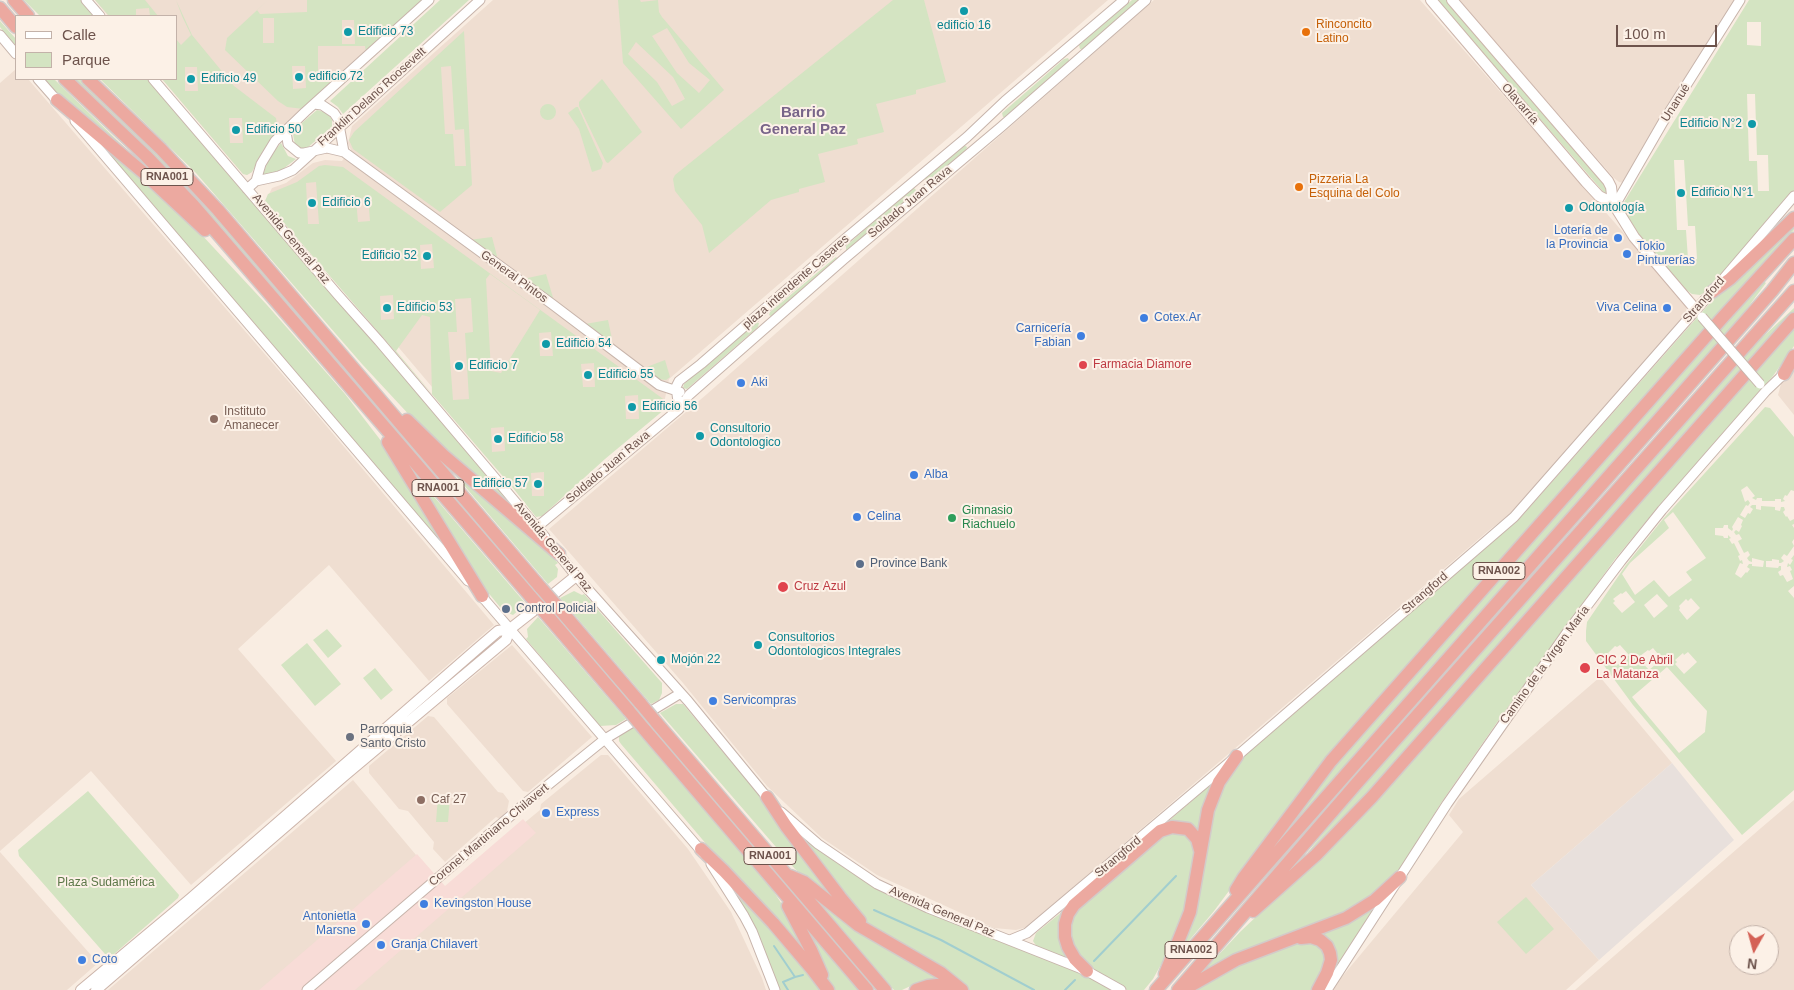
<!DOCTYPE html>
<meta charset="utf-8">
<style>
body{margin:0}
#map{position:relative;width:1794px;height:990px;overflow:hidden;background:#f9ede2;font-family:Arial,sans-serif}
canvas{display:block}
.legend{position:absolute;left:15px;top:15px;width:162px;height:65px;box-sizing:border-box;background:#fcf1e7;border:1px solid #c3b2a9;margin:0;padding:6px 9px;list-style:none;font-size:15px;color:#6d534c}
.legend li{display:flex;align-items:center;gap:10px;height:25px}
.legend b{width:25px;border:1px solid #c3b2a9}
.north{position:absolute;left:1729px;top:925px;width:50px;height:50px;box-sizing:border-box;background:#fcf1e7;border:1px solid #c3b2a9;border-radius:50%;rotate:187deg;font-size:14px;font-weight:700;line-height:20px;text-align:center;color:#6d534c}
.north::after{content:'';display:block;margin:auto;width:18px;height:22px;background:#d46155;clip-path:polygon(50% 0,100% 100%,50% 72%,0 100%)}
.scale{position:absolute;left:1616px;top:25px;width:101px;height:22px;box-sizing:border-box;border:2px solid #6d534c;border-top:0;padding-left:6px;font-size:15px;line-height:18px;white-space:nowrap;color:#6d534c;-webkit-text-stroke:4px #fcf1e7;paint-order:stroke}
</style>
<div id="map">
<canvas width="1794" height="990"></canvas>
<ul class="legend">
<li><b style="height:6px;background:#fff"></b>Calle</li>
<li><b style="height:14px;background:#d4e4c2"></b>Parque</li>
</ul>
<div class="north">N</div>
<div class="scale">100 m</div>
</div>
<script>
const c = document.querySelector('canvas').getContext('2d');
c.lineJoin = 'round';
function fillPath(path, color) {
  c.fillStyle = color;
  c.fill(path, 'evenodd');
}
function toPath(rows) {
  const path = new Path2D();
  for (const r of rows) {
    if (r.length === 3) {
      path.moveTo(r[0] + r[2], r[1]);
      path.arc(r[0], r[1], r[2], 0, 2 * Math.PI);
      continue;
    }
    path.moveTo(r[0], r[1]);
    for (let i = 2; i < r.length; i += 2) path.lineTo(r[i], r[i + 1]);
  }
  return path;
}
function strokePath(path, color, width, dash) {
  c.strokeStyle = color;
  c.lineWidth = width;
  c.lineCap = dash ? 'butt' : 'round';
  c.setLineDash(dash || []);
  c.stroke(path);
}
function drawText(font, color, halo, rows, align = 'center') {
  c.font = font + ' Arial,sans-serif';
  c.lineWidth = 4;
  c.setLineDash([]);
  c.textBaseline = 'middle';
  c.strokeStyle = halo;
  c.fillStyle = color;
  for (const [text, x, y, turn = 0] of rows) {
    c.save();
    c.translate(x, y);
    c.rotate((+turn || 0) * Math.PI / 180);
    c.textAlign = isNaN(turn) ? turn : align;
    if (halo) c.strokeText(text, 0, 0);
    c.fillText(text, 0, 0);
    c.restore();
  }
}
const residential = toPath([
 [95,0,427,0,274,139,261,155,252,172,247,175,242,173,162,79,176,79,176,16,108,16],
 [493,0,1108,0,669,379,664,403,536,510,269,194,272,188,286,183,313,163,325,160,342,161,351,150,348,143,352,126],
 [1154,0,1420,0,1685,303,1687,312,1517,509,1488,531,1027,927,1016,930,994,928,877,875,822,838,767,786,683,683,549,529,707,394],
 [1459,0,1738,0,1624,183,1619,182,1614,178],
 [16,69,16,79,28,79,313,410,494,625,429,681,329,565,238,649,336,761,191,885,91,771,0,851,0,83],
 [1794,371,1794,415,1778,395,1781,384],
 [512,645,592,737,528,792,523,791,447,704,447,698],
 [1600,677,1672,763,1531,885,1599,960,1566,990,1333,990,1341,978,1463,832,1449,815,1459,799],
 [428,716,434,717,498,792,503,793,509,801,507,811,500,819,496,817,445,862,433,849,434,842,408,811,399,809,369,773,369,766],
 [601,755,608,755,688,849,731,912,762,978,766,990,332,990,426,904,540,810,541,804],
 [353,780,432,874,288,990,108,990],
 [1794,800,1794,990,1575,990,1761,828],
 [1739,935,1769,935,1769,965,1739,965],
 [0,852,98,963,67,990,0,990]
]);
const commercial = toPath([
 [523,819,536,833,355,990,259,990,417,854,445,886]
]);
const industrial = toPath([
 [1672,763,1734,840,1599,960,1531,885]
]);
const green = toPath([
 [24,0,81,0,94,16,40,16],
 [95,0,145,0,158,16,150,16,149,8,136,9,136,16,109,16],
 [176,0,192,35,234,86,276,118,277,124,276,134,261,154,252,172,247,175,243,174,162,79,176,79,176,39,181,45,191,35,182,16],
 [185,67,197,67,198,91,185,91],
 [229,118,242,118,243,143,230,143],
 [268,0,257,10,260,14,307,12,307,0,425,0,304,109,287,107,278,101,225,50,227,38],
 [263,18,274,18,274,43,263,43],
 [342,20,354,20,355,44,342,44],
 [318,46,365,46,366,53,332,83,329,81,318,80],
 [292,66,305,66,306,88,293,89],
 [440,0,469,0,343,114,338,107,330,101],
 [618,0,640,0,641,2,658,0,659,12,662,17,724,90,681,129,623,63],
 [667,28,689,63,710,80,699,93,677,73,652,36],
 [636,42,673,77,685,99,672,106,657,82,628,54],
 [893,0,924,0,946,82,916,90,916,94,876,104,884,132,857,139,858,144,818,154,825,182,799,189,799,192,771,200,709,253,702,225,675,191,673,179,675,175],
 [1132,0,1141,0,1083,49,1080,49,1079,45],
 [1437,0,1447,0,1608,189,1606,195],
 [1749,0,1794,0,1794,192,1711,289,1700,295,1692,294,1679,285,1624,216,1621,207],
 [1747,22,1761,22,1761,46,1747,45],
 [1747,94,1755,94,1757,155,1768,155,1769,191,1758,191,1757,161,1749,161],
 [1674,160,1684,160,1688,226,1695,226,1697,259,1688,259,1686,230,1677,230],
 [0,21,16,39,16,47,0,27],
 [464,31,472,185,440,212,353,149,349,140,354,132],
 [451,66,455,130,464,129,466,166,455,166,453,134,445,134,441,67],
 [1068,58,1069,60,1069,63,1005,117,1003,117,1002,113,1064,59],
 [44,79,54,79,149,171,58,95],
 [74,79,80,79,196,193,392,425,193,196,162,163],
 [100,79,148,79,524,518,426,433,362,364,196,173],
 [602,79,642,132,608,163,606,162,579,106,579,102],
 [548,112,8],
 [576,107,578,107,603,163,601,169,592,172,579,129,568,113],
 [317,110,328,113,332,120,332,127,307,148,301,149,295,145,293,134,296,128],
 [89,132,187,219,267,305,345,394,385,446,460,566],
 [281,143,288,156,296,159,283,169,272,174,263,175,269,157],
 [964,145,967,147,966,150,929,183,926,182,925,178],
 [325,165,343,167,666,401,665,409,605,459,542,516,536,517,513,488,265,201,268,194,297,182,319,166],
 [316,182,319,224,308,224,306,183],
 [368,198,370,221,358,222,356,199],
 [432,244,434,268,421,269,420,245],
 [490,274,540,310,501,373,491,371,486,279],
 [393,295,394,319,381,320,380,296],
 [471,298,473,332,465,333,469,399,453,400,448,332,457,332,455,299],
 [422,315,430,317,432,394,396,351],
 [551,332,553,356,540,356,539,333],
 [594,363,595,387,583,387,581,364],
 [638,395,639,419,626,419,625,396],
 [504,427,505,451,492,452,491,428],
 [544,472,544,496,532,496,531,473],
 [914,188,917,191,916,193,848,251,846,250,846,246,911,189],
 [1794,223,1794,230,1328,758,1214,911,1171,962,1217,793,1241,759,1260,740,1522,516,1709,304],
 [492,237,497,256,495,258,469,240],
 [836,257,839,260,772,317,769,315,770,312],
 [546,274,554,301,523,279],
 [1763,281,1766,283,1734,326,1286,833,1285,833,1334,764],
 [1794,308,1794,313,1761,352,1369,794,1311,852,1308,852,1361,787,1754,345],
 [608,320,612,339,602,337,585,324],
 [755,322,759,323,758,327,687,389,683,388,684,384],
 [1794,326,1794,346,1773,376,1658,507,1615,559,1498,721,1443,800,1396,876,1360,907,1194,981,1240,932,1318,858],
 [665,360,670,377,666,380,657,379,644,368],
 [1765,407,1770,408,1794,437,1794,491,1791,490,1787,496,1785,495,1783,499,1785,501,1781,502,1781,499,1775,499,1775,501,1762,501,1762,498,1757,498,1756,500,1752,498,1755,496,1747,486,1741,490,1745,502,1748,500,1750,503,1748,506,1746,505,1740,515,1745,518,1748,513,1750,514,1753,509,1750,507,1752,505,1756,505,1756,509,1761,510,1761,506,1775,507,1775,510,1780,511,1781,507,1784,507,1785,510,1783,512,1786,517,1787,516,1790,521,1794,519,1794,524,1792,525,1794,528,1794,539,1792,542,1794,546,1787,556,1784,554,1781,558,1784,561,1781,563,1779,563,1779,560,1772,559,1772,561,1766,561,1766,567,1778,568,1779,566,1781,566,1781,570,1778,572,1780,576,1783,575,1787,582,1793,579,1790,571,1792,570,1790,566,1787,567,1788,563,1790,565,1793,560,1791,559,1794,555,1794,586,1788,591,1794,598,1794,790,1742,835,1633,705,1586,641,1586,631,1587,622,1626,565,1663,519],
 [1673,512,1706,558,1686,572,1692,580,1669,597,1654,580,1635,595,1622,574,1630,563,1669,528,1664,520],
 [1738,517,1743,520,1741,525,1742,526,1739,532,1736,530,1734,532,1736,535,1739,534,1742,539,1738,541,1744,553,1748,551,1750,555,1747,558,1749,561,1752,562,1752,558,1764,561,1763,567,1752,566,1752,564,1749,564,1747,567,1750,569,1747,573,1746,572,1741,578,1735,574,1740,563,1743,564,1742,560,1740,561,1738,556,1740,555,1734,543,1732,544,1729,539,1731,538,1728,535,1728,538,1724,538,1723,536,1715,535,1715,528,1723,528,1724,525,1728,525,1728,528,1732,531,1733,529,1732,527],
 [1626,591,1635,602,1622,613,1613,603,1615,601,1613,599,1621,593,1622,594],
 [1657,594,1668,606,1654,618,1644,605],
 [1691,598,1700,608,1687,620,1679,610,1680,608,1679,606,1686,599,1688,601],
 [1620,645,1629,655,1616,666,1608,657,1610,655,1608,653,1615,646,1617,647],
 [1653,648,1662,659,1649,670,1640,660,1642,658,1640,656,1648,650,1649,651],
 [1688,652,1697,662,1684,674,1675,664,1677,662,1675,660,1683,653,1684,655],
 [1667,667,1707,711,1705,732,1679,753,1632,697],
 [434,450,549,553,558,563,555,565,558,569,557,577,548,584],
 [411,470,526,604,513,615,508,613,511,611,505,605,503,607,505,611,504,612,473,574],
 [574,591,582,595,584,594,662,683,662,693,659,700,651,704,560,598],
 [538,617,626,719,616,725,600,726,526,639,528,637,527,629],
 [327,629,342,646,328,658,313,640],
 [307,643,341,684,315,706,281,665],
 [375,668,393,690,381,700,363,678],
 [676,704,683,704,763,800,852,916,795,869,660,713],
 [634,726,770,886,789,915,814,964,719,859,621,744,619,741,619,734],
 [1218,778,1200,835,1164,825],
 [88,791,179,895,178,898,113,955,105,954,19,856,18,850],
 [438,796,450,796,448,822,436,822],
 [796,831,832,859,874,886,1085,975,1113,990,968,990,943,970,882,935,868,923,855,911],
 [1166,833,1189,835,1196,849,1186,911,1180,930,1153,979,1144,990,1127,990,1120,984,1089,968,1079,957,1069,936,1071,915],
 [721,872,769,923,821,990,778,990,754,925],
 [811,893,942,979,921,981,902,990,894,990],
 [1526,897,1554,929,1526,954,1497,922],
 [1378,902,1331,975,1334,961,1315,933],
 [793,909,863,990,833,990,821,963],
 [1063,911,1070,960,1037,947,1033,941,1036,933],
 [1297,941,1310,941,1325,949,1326,966,1314,990,1194,990,1221,972]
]);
const stream = toPath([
 [874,910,941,940,1034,990],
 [774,946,795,977,783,982,788,990],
 [1094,961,1176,876],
 [795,977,803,975],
 [1065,990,1075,980]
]);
const tertiary = toPath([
 [86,0,100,16],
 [0,35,16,54],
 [38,79,60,104],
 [153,79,338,295,379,341,545,537],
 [314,104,322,105,334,113,338,119,344,152],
 [75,121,468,581],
 [286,132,288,144,299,153,304,153,327,148,344,152,552,304,659,385,680,392],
 [256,181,261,164,275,141,305,112,429,0],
 [247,189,256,181,279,176,293,170,480,0],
 [1614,207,1663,122,1740,0],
 [1724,278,1794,196],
 [679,409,689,395,844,259,1001,127,1146,0],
 [537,527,679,409,676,387,679,381,701,364,845,239,967,137,1005,101,1124,0],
 [556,551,576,576,688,701,770,801],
 [478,592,703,853],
 [781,812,818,844,877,884,928,908,1087,971,1121,990],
 [711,864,744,916,752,931,775,990],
 [1010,940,1027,933,1237,756,1514,517,1716,287],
 [307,990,522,806,605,739,681,693],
 [1327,990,1447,804,1568,631,1621,561,1662,510,1766,391,1787,371]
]);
const secondary = toPath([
 [1431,0,1586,182,1599,196,1613,203],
 [1452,0,1608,181,1611,187,1613,203,1634,237,1696,310],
 [555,593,576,576],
 [81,990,190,899,477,649,498,631,510,629,533,611],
 [96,990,344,776,506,640,510,629]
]);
const motorway = toPath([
 [14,0,28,16],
 [0,8,16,27],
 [65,79,146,156,193,205,531,597],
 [88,79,161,149,218,210,541,588],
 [57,100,145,174,205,230],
 [1712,292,1730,279,1794,218],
 [1784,374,1794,356],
 [407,420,443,455,559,554],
 [388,442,482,596],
 [556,605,641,704],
 [546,614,629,711],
 [656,722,885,990],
 [644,729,867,990],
 [767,797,786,826,840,897,860,921],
 [701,849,724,871,773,923,812,969,828,990],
 [790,876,804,882,858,925,941,973,962,990],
 [1236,890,1244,877,1331,761,1723,317,1794,239],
 [788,906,811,950,822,975],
 [1253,911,1316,855,1372,797,1794,319],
 [1301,938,1311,937,1320,940,1327,946,1330,953,1331,960,1327,973,1318,990],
 [1087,971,1075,959,1068,947,1065,937,1065,924,1068,914,1074,905,1160,831,1172,827,1188,829,1197,839,1200,850],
 [1165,974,1190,912,1208,810,1219,782,1237,756],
 [916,990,928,986,937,985,949,986,958,989],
 [1156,990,1772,291,1794,263],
 [1178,990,1357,783,1794,291],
 [1183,990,1236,960,1346,918,1375,900,1400,877]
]);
const tertiaryBridge = toPath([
 [1702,317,1760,384]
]);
const motorwayBridge = toPath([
 [541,588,556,605],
 [531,597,546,614],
 [641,704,656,722],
 [629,711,644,729]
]);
const markers = [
 [964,11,5,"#0f9aa8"],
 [348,32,5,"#0f9aa8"],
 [1306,32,5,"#e8710a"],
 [299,77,5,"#0f9aa8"],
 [191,79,5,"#0f9aa8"],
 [1752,124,5,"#0f9aa8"],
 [236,130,5,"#0f9aa8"],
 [1299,187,5,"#e8710a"],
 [1681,193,5,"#0f9aa8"],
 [312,203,5,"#0f9aa8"],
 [1569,208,5,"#0f9aa8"],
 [1618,238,5,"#3f7fe0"],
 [1627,254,5,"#3f7fe0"],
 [427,256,5,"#0f9aa8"],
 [387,308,5,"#0f9aa8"],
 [1667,308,5,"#3f7fe0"],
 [1144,318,5,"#3f7fe0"],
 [1081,336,5,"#3f7fe0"],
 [546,344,5,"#0f9aa8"],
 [1083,365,5,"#e0444e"],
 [459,366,5,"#0f9aa8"],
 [588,375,5,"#0f9aa8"],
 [741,383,5,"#3f7fe0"],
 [632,407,5,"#0f9aa8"],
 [214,419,5,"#8d6e63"],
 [700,436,5,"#0f9aa8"],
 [498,439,5,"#0f9aa8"],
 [914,475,5,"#3f7fe0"],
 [538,484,5,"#0f9aa8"],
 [857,517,5,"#3f7fe0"],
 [952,518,5,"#2e9e5b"],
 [860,564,5,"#5c6f8a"],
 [783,587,6,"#e0444e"],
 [506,609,5,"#5c6f8a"],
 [758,645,5,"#0f9aa8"],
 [661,660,5,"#0f9aa8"],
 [1585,668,6,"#e0444e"],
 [713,701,5,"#3f7fe0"],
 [350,737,5,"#6b7280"],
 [421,800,5,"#8d6e63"],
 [546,813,5,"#3f7fe0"],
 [424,904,5,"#3f7fe0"],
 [366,924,5,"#3f7fe0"],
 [381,945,5,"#3f7fe0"],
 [82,960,5,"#3f7fe0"]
];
const shields = [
 [167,177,52],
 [438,488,52],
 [1499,571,52],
 [770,856,52],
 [1191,950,52]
];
const shieldNames = [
 ["RNA001",167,177],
 ["RNA001",438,488],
 ["RNA002",1499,571],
 ["RNA001",770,856],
 ["RNA002",1191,950]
];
const foodNames = [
 ["Rinconcito",1316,25],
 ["Latino",1316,39],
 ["Pizzeria La",1309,180],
 ["Esquina del Colo",1309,194]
];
const cultureNames = [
 ["edificio 16",964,26,"center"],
 ["Edificio 73",358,32],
 ["edificio 72",309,77],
 ["Edificio 49",201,79],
 ["Edificio N°2",1742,124,"right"],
 ["Edificio 50",246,130],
 ["Edificio N°1",1691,193],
 ["Edificio 6",322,203],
 ["Odontología",1579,208],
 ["Edificio 52",417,256,"right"],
 ["Edificio 53",397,308],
 ["Edificio 54",556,344],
 ["Edificio 7",469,366],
 ["Edificio 55",598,375],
 ["Edificio 56",642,407],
 ["Consultorio",710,429],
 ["Odontologico",710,443],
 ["Edificio 58",508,439],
 ["Edificio 57",528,484,"right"],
 ["Consultorios",768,638],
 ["Odontologicos Integrales",768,652],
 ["Mojón 22",671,660]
];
const streetNames = [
 ["Franklin Delano Roosevelt",372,97,-42],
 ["Unanué",1676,103,-57],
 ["Olavarría",1520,104,49],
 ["Soldado Juan Rava",910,202,-40],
 ["Avenida General Paz",291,239,50],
 ["General Pintos",514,277,36],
 ["plaza intendente Casares",796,282,-41],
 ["Strangford",1704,300,-49],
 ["Soldado Juan Rava",608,467,-40],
 ["Avenida General Paz",553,547,50],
 ["Strangford",1425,593,-41],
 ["Camino de la Virgen María",1545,665,-54],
 ["Coronel Martiniano Chilavert",489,835,-40],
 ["Strangford",1118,857,-40],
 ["Avenida General Paz",942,912,23]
];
const shopNames = [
 ["Lotería de",1608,231,"right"],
 ["la Provincia",1608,245,"right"],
 ["Tokio",1637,247],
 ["Pinturerías",1637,261],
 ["Viva Celina",1657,308,"right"],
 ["Cotex.Ar",1154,318],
 ["Carnicería",1071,329,"right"],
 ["Fabian",1071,343,"right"],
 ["Aki",751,383],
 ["Alba",924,475],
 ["Celina",867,517],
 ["Servicompras",723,701],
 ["Express",556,813],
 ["Kevingston House",434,904],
 ["Antonietla",356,917,"right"],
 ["Marsne",356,931,"right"],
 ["Granja Chilavert",391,945],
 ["Coto",92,960]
];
const healthNames = [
 ["Farmacia Diamore",1093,365],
 ["Cruz Azul",794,587],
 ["CIC 2 De Abril",1596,661],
 ["La Matanza",1596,675]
];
const educationNames = [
 ["Instituto",224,412],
 ["Amanecer",224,426],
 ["Caf 27",431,800]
];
const leisureNames = [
 ["Gimnasio",962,511],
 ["Riachuelo",962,525]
];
const serviceNames = [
 ["Province Bank",870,564],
 ["Control Policial",516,609]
];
const worshipNames = [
 ["Parroquia",360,730],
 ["Santo Cristo",360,744]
];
const parkNames = [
 ["Plaza Sudamérica",106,883]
];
const quarterNames = [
 ["Barrio",803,113],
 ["General Paz",803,130]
];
fillPath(residential, '#efded1');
fillPath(commercial, '#f8dcd7');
fillPath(industrial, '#e8e0dc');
fillPath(green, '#d4e4c2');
strokePath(stream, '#a1cecf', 2);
strokePath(tertiary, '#c7b4ab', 11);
strokePath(secondary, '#ccb5ab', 12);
strokePath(motorway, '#d3cbc9', 15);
strokePath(tertiary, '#fff', 9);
strokePath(secondary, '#fff', 10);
strokePath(motorway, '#eca9a0', 12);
strokePath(tertiaryBridge, '#c7b4ab', 11, []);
strokePath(motorwayBridge, '#d3cbc9', 15, []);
strokePath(tertiaryBridge, '#fff', 9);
strokePath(motorwayBridge, '#eca9a0', 12);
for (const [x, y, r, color] of markers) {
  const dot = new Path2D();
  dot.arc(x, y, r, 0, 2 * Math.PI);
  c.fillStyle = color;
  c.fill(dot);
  strokePath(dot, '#fcf1e7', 2);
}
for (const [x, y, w] of shields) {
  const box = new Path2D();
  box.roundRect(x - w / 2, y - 8.5, w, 17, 4);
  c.fillStyle = '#fcf1e7';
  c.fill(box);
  strokePath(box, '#6d534c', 1);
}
drawText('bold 11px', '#6d534c', null, shieldNames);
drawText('12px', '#c56008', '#fcf1e7', foodNames, 'left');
drawText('12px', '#0d838f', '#fcf1e7', cultureNames, 'left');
drawText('12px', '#6d534c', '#fcf1e7', streetNames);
drawText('12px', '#366cbe', '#fcf1e7', shopNames, 'left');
drawText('12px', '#be3a42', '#fcf1e7', healthNames, 'left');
drawText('12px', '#785e54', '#fcf1e7', educationNames, 'left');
drawText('12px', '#27864d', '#fcf1e7', leisureNames, 'left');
drawText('12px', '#4e5e75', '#fcf1e7', serviceNames, 'left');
drawText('12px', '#5b616d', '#fcf1e7', worshipNames, 'left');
drawText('12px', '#5c7748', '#fcf1e7', parkNames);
drawText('bold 15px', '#786489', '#fcf1e7', quarterNames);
</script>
